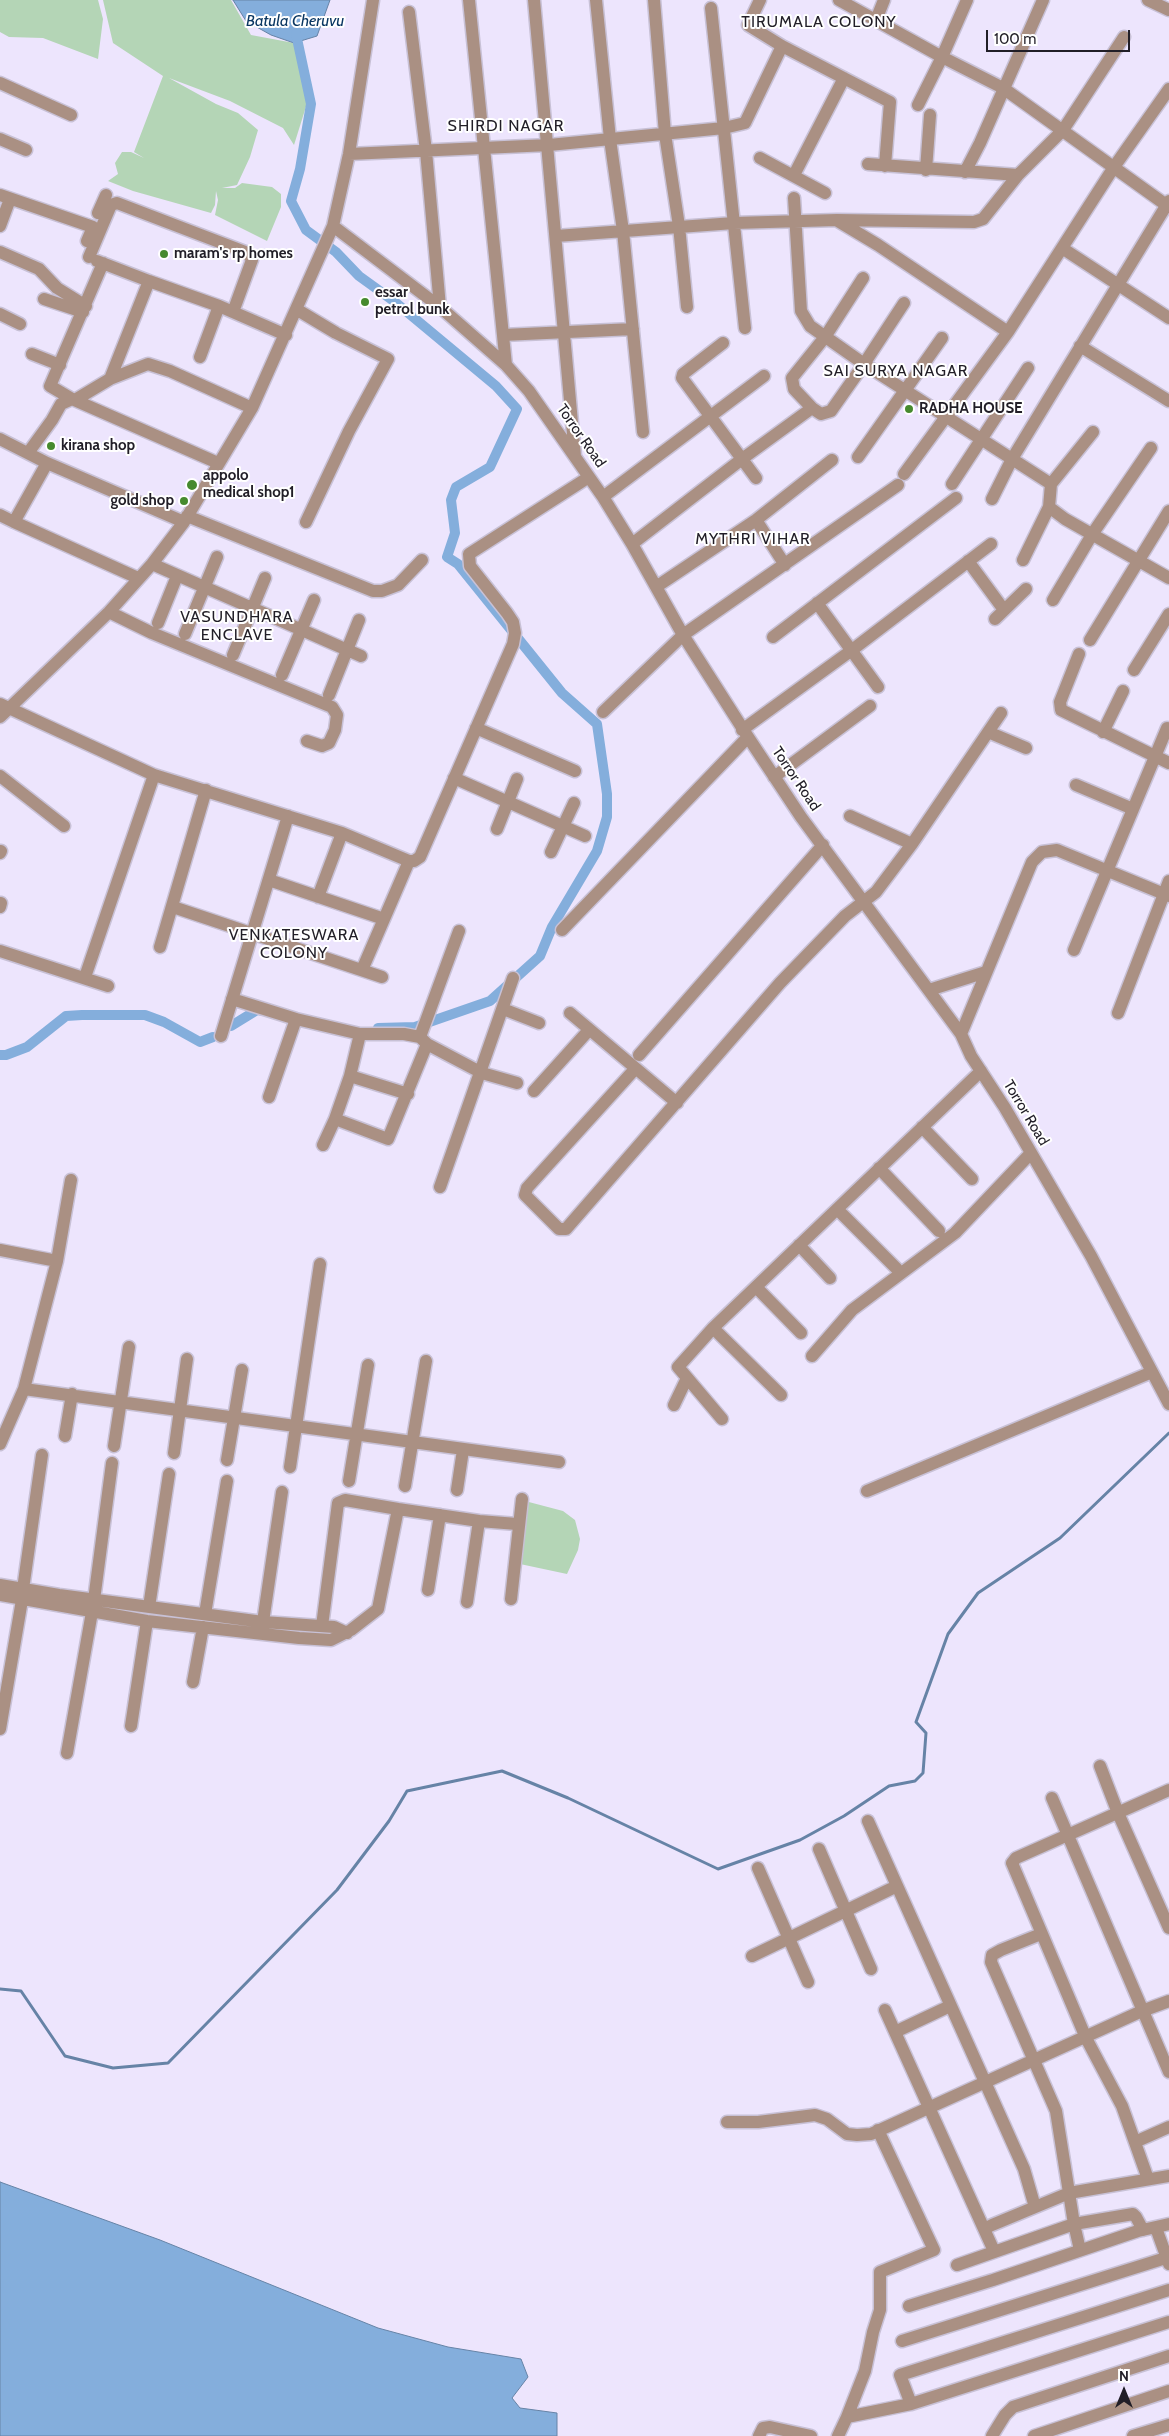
<!DOCTYPE html>
<style>
body{margin:0}
#map{position:relative;width:1169px;height:2436px;overflow:hidden;background:#ede5fd;font-family:Cabin,sans-serif}
canvas{display:block}
.north{position:absolute;left:1099px;top:2366px;width:50px;height:50px;-webkit-text-stroke:4px #fff;paint-order:stroke;rotate:0deg;font-size:14px;font-weight:700;line-height:20px;text-align:center;color:#211e27}
.north::after{content:'';display:block;margin:auto;width:18px;height:22px;background:#211e27;clip-path:polygon(50% 0,100% 100%,50% 72%,0 100%)}
.scale{position:absolute;left:986px;top:30px;width:144px;height:22px;box-sizing:border-box;border:2px solid #211e27;border-top:0;padding-left:6px;font-size:15px;line-height:18px;white-space:nowrap;color:#211e27;-webkit-text-stroke:4px #fff;paint-order:stroke}
</style>
<div id="map">
<canvas width="1169" height="2436"></canvas>
<div class="north">N</div>
<div class="scale">100 m</div>
</div>
<script>
const c = document.querySelector('canvas').getContext('2d');
c.lineJoin = 'round';
function fillPath(path, color) {
  c.fillStyle = color;
  c.fill(path, 'evenodd');
}
function toPath(rows) {
  const path = new Path2D();
  for (const r of rows) {
    path.moveTo(r[0], r[1]);
    for (let i = 2; i < r.length; i += 2) path.lineTo(r[i], r[i + 1]);
  }
  return path;
}
function strokePath(path, color, width, dash) {
  c.strokeStyle = color;
  c.lineWidth = width;
  c.lineCap = dash ? 'butt' : 'round';
  c.setLineDash(dash || []);
  c.stroke(path);
}
function drawText(font, color, halo, rows, align = 'center') {
  c.font = font + ' Cabin,sans-serif';
  c.lineWidth = 4;
  c.setLineDash([]);
  c.textBaseline = 'middle';
  c.strokeStyle = halo;
  c.fillStyle = color;
  for (const [text, x, y, turn = 0] of rows) {
    c.save();
    c.translate(x, y);
    c.rotate((+turn || 0) * Math.PI / 180);
    c.textAlign = isNaN(turn) ? turn : align;
    if (halo) c.strokeText(text, 0, 0);
    c.fillText(text, 0, 0);
    c.restore();
  }
}
const green = toPath([
 [0,0,98,0,103,19,98,59,43,38,9,37,0,32],
 [103,0,231,0,251,35,294,43,309,97,294,145,283,128,230,101,169,78,216,104,238,113,258,130,250,157,237,185,222,188,235,188,242,183,272,187,281,194,281,207,267,241,215,215,218,200,216,191,215,205,211,213,133,191,108,181,118,174,115,163,122,152,131,152,144,158,134,152,163,76,113,43],
 [525,1501,563,1511,575,1520,580,1539,578,1550,567,1574,520,1564]
]);
const water = toPath([
 [233,0,330,0,317,36,294,43,271,35,246,21,233,0],
 [0,2182,160,2240,378,2328,448,2347,521,2359,528,2377,512,2398,520,2408,557,2413,557,2436,0,2436,0,2182]
]);
const stream = toPath([
 [0,1989,21,1991,65,2056,113,2068,168,2063,337,1890,389,1821,407,1791,502,1771,568,1798,718,1869,800,1840,844,1816,889,1786,915,1781,923,1773,926,1733,916,1722,948,1634,978,1593,1060,1538,1169,1433]
]);
const canal = toPath([
 [296,34,311,104,300,169,291,201,306,230,336,252,359,276,395,302,496,386,517,409,490,467,456,487,451,500,455,533,447,557,458,564,562,693,597,724,607,794,607,817,597,851,552,927,540,956,490,1001,415,1027,378,1028],
 [231,1026,257,1010,266,1011],
 [0,1055,6,1055,27,1047,66,1016,82,1015,145,1015,164,1022,200,1042,213,1037]
]);
const minor = toPath([
 [469,0,506,365],
 [534,0,575,456],
 [596,0,610,139,623,231,643,432],
 [654,0,665,134,679,226,687,307],
 [760,0,748,25,782,46,890,102,885,166],
 [839,0,942,57,967,0],
 [1148,0,1169,10],
 [711,8,745,328],
 [409,12,426,151,440,307],
 [876,20,884,0],
 [0,83,71,115],
 [918,105,942,57,1003,88,1169,207],
 [0,139,26,150],
 [349,154,549,145,724,128,745,123,782,46],
 [760,158,825,193],
 [868,164,1018,175],
 [926,170,930,115],
 [965,172,980,143,1043,0],
 [794,175,844,78],
 [0,195,93,227,87,241],
 [794,198,801,311,810,326,864,364,904,303],
 [98,213,106,195],
 [838,221,878,245,1008,332],
 [0,226,10,199],
 [333,226,440,307,506,365,529,391,603,497,632,544,683,635,748,737,801,817,961,1034,971,1056,1005,1108,1091,1256,1169,1404],
 [556,236,734,223,837,220,974,222,983,219,1018,175,1063,130,1124,37],
 [1062,248,1169,318],
 [0,252,39,269,57,288,86,306],
 [89,257,111,205,117,203,248,253,252,260,233,312],
 [97,261,149,281],
 [103,263,50,386,72,399,218,463],
 [44,299,83,312],
 [296,309,336,333,388,359,349,431,306,522],
 [0,314,20,324],
 [503,335,633,329],
 [723,343,683,374,682,378,756,478],
 [1080,346,1169,401],
 [32,354,60,365],
 [200,357,219,306],
 [110,379,149,281,219,306,286,335],
 [75,400,110,379,148,364,170,371,252,408],
 [812,408,794,389,792,378,825,337,863,278],
 [1093,432,1051,484,1049,507,1065,519,1169,578],
 [0,439,47,463,184,522],
 [28,453,52,420,61,404,72,399],
 [858,457,942,338],
 [47,463,14,522,138,578],
 [904,474,1008,332,1114,167,1169,89],
 [952,484,1028,368],
 [603,497,764,376],
 [992,499,1012,459,1169,201],
 [0,515,14,522],
 [187,516,373,591,382,591,398,585,422,560],
 [756,520,785,565],
 [632,544,742,459,812,408,821,414,831,411,864,364,1051,484],
 [1023,560,1049,507],
 [968,561,1004,610],
 [152,564,361,656],
 [656,587,756,520,832,460],
 [1053,600,1093,533,1151,448],
 [817,603,878,687],
 [109,612,152,633,332,707,337,715,335,730,329,743,322,746,307,741],
 [995,619,1026,589],
 [158,623,177,576],
 [185,634,217,557],
 [773,637,956,498],
 [1090,640,1169,511],
 [1079,654,1060,702,1061,710,1169,763],
 [233,655,265,578],
 [1134,670,1169,614],
 [282,675,314,600],
 [329,695,359,620],
 [0,704,154,775,342,833,409,861,414,861,420,857,513,644,515,633,513,622,507,613,470,566,469,554,589,477],
 [603,712,683,635,898,485],
 [0,717,109,612,152,564,184,522,252,408,333,226,349,154,373,0],
 [476,728,575,771],
 [742,730,852,650,991,544],
 [988,732,1026,748],
 [1103,732,1123,691],
 [0,776,64,826],
 [774,777,870,706],
 [454,778,585,836],
 [1076,785,1133,809],
 [850,816,912,844],
 [497,829,517,779],
 [551,852,574,803],
 [0,853,1,851],
 [269,880,384,919,362,970],
 [318,897,342,833],
 [0,907,1,903],
 [173,907,382,977],
 [384,919,409,861],
 [562,930,748,737],
 [160,947,206,790],
 [1074,950,1167,728],
 [0,951,108,986],
 [85,977,154,775],
 [929,990,986,972],
 [232,999,296,1019,360,1034,404,1034,420,1037,427,1044,482,1073,517,1083],
 [503,1009,539,1023],
 [570,1013,677,1103],
 [1118,1013,1169,881],
 [961,1034,1032,862,1042,852,1057,850,1169,896],
 [221,1036,288,816],
 [420,1037,459,931],
 [639,1055,823,845],
 [635,1069,527,1188,525,1195,559,1229,566,1229,780,983,845,916,876,892,912,844,1001,713],
 [350,1076,408,1094],
 [534,1091,589,1030],
 [269,1097,296,1019],
 [335,1119,388,1139,427,1044],
 [922,1127,972,1179],
 [323,1145,335,1119,350,1076,360,1034],
 [879,1168,939,1231],
 [440,1187,513,978],
 [837,1209,897,1269],
 [799,1245,830,1278],
 [0,1250,57,1261],
 [756,1287,801,1333],
 [713,1328,781,1395],
 [812,1356,852,1310,955,1233,1031,1153],
 [24,1389,57,1261,71,1180],
 [674,1405,687,1378],
 [722,1419,678,1367,713,1328,981,1071],
 [65,1436,72,1394],
 [0,1444,24,1389,559,1462],
 [114,1446,129,1347],
 [174,1453,187,1359],
 [227,1460,242,1370],
 [290,1467,320,1264],
 [349,1481,368,1365],
 [405,1486,426,1361],
 [457,1490,463,1450],
 [867,1491,1152,1372],
 [0,1585,59,1595,263,1622,334,1627,347,1633],
 [23,1589,42,1455],
 [428,1590,440,1515],
 [0,1595,147,1621,299,1638,331,1640,351,1630,378,1609,398,1509,479,1521,517,1524],
 [511,1599,522,1499],
 [94,1600,112,1463],
 [467,1602,479,1521],
 [149,1607,169,1474],
 [205,1614,227,1481],
 [263,1622,282,1492],
 [322,1626,338,1503,345,1500,398,1509],
 [193,1682,203,1627],
 [131,1726,147,1621],
 [0,1729,22,1600],
 [67,1753,92,1612],
 [1100,1766,1118,1813,1169,1928],
 [1052,1798,1169,2072],
 [868,1821,1024,2169,1035,2207],
 [819,1849,871,1969],
 [758,1868,808,1982],
 [1041,1934,1001,1950,992,1955,991,1962,1056,2111,1074,2224,1080,2250],
 [752,1956,897,1886],
 [885,2010,984,2229],
 [895,2032,950,2006],
 [727,2122,758,2122,815,2115,827,2119,847,2134,857,2135,871,2134,1142,2011,1169,2001],
 [1135,2142,1169,2127],
 [1148,2179,1122,2106,1086,2038,1012,1863,1016,1858,1169,1790],
 [1156,2228,1169,2264],
 [994,2251,984,2229,992,2225,1069,2193,1169,2176],
 [957,2265,1074,2224,1133,2214,1136,2217,1143,2230],
 [909,2306,993,2280,1138,2231,1169,2224],
 [902,2341,1169,2257],
 [911,2404,900,2375,1169,2290],
 [847,2417,865,2371,873,2332,880,2310,880,2272,934,2250,878,2130],
 [759,2436,763,2428,770,2427,811,2436],
 [838,2436,847,2417,911,2404,1169,2322],
 [992,2436,1005,2415,1013,2407,1169,2356],
 [1034,2436,1169,2391],
 [1133,2436,1169,2425]
]);
const markers = [
 [164,254,5,"#468a2e"],
 [365,302,5,"#468a2e"],
 [909,409,5,"#468a2e"],
 [51,446,5,"#468a2e"],
 [192,485,6,"#468a2e"],
 [184,501,5,"#468a2e"]
];
const poiNames = [
 ["maram's rp homes",174,254],
 ["essar",375,293],
 ["petrol bunk",375,310],
 ["RADHA HOUSE",919,409],
 ["kirana shop",61,446],
 ["appolo",203,476],
 ["medical shop1",203,493],
 ["gold shop",174,501,"right"]
];
const streetNames = [
 ["Torror Road",581,436,55],
 ["Torror Road",796,779,56],
 ["Torror Road",1026,1113,59]
];
const waterNames = [
 ["Batula Cheruvu",295,21]
];
const neighbourhoodNames = [
 ["TIRUMALA COLONY",819,22],
 ["SHIRDI NAGAR",506,126],
 ["SAI SURYA NAGAR",896,371],
 ["MYTHRI VIHAR",753,539],
 ["VASUNDHARA",237,617],
 ["ENCLAVE",237,635],
 ["VENKATESWARA",294,935],
 ["COLONY",294,953]
];
fillPath(green, '#b4d5b6');
fillPath(water, '#84aedc');
strokePath(water, '#6683a6', 1);
strokePath(stream, '#6683a6', 3);
strokePath(canal, '#84aedc', 10);
strokePath(minor, '#c8c1d6', 15);
strokePath(minor, '#aa9083', 12);
for (const [x, y, r, color] of markers) {
  const dot = new Path2D();
  dot.arc(x, y, r, 0, 2 * Math.PI);
  c.fillStyle = color;
  c.fill(dot);
  strokePath(dot, '#fff', 2);
}
drawText('bold 15px', '#211e27', '#fff', poiNames, 'left');
drawText('15px', '#211e27', '#fff', streetNames);
drawText('italic 16px', '#0a3762', '#fff', waterNames);
c.letterSpacing = '1px';
drawText('16px', '#211e27', '#fff', neighbourhoodNames);
c.letterSpacing = '0px';
</script>
